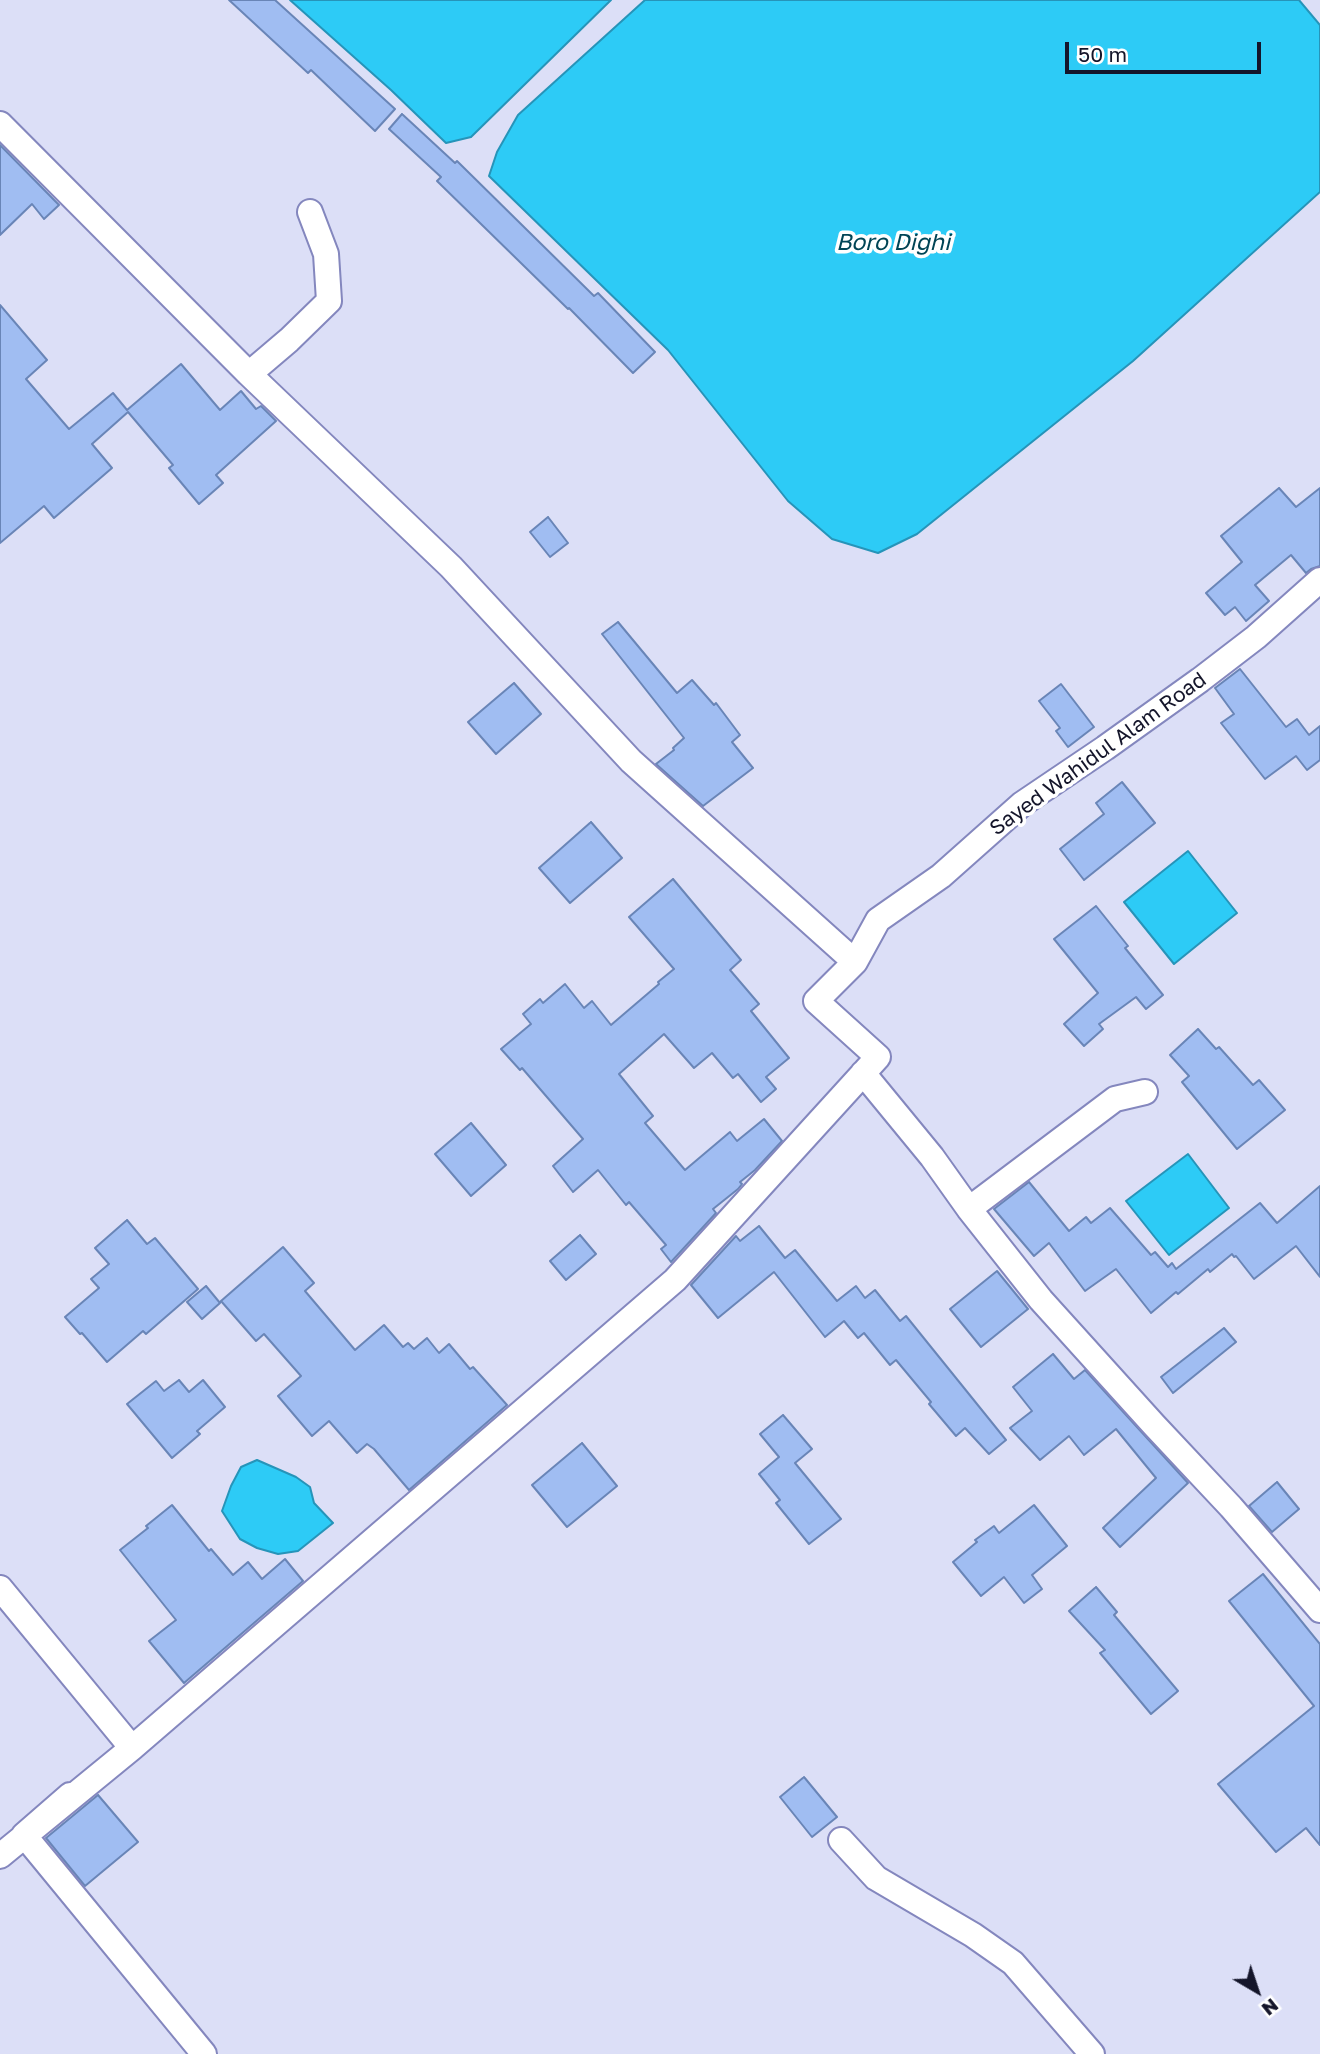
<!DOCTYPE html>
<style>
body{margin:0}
#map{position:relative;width:1320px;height:2054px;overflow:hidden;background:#dcdff7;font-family:"Golos Text",sans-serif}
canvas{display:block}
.north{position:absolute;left:1222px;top:1956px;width:70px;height:70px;-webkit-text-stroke:5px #fff;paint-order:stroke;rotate:141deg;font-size:19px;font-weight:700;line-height:28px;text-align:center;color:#14152a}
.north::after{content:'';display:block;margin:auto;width:24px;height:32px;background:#14152a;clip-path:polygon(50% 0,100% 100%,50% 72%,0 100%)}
.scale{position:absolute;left:1065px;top:42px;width:196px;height:32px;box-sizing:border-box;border:4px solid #14152a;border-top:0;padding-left:9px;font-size:21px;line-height:24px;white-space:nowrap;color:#14152a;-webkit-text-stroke:5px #fff;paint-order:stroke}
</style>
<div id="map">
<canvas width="1320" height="2054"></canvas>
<div class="north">N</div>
<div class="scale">50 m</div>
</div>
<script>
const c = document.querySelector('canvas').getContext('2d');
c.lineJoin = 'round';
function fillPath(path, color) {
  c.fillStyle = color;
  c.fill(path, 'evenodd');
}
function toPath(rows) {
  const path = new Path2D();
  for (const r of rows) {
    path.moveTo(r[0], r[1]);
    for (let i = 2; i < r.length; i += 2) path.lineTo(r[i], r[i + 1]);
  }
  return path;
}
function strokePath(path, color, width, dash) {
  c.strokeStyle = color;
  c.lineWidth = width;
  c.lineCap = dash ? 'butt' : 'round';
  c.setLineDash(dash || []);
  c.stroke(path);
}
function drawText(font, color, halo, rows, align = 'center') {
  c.font = font + ' "Golos Text",sans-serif';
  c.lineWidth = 7;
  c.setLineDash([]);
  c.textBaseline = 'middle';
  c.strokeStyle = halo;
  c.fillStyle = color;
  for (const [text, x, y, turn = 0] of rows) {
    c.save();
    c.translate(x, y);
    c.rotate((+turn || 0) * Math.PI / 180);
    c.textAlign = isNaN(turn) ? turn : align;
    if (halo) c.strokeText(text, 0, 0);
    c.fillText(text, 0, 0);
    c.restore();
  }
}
const water = toPath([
 [290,0,611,0,471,137,446,143,391,90,290,0],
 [645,0,1299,0,1320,25,1320,192,1133,361,917,534,878,553,832,539,788,501,668,350,489,176,497,152,518,115,645,0],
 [1188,851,1237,913,1174,964,1124,902,1188,851],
 [1188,1154,1229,1208,1169,1255,1126,1201,1188,1154],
 [257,1460,296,1477,310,1487,314,1503,333,1523,298,1551,278,1554,257,1548,240,1539,222,1511,231,1486,241,1467,257,1460]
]);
const building = toPath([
 [229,0,275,0,395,109,375,131,311,70,308,73,229,0],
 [402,114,455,163,457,161,594,296,598,293,655,352,633,373,569,308,568,309,437,181,441,177,389,129,402,114],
 [0,145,59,205,44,219,32,204,0,235,0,145],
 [0,305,47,360,26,379,69,429,113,393,127,410,181,364,220,410,241,391,256,409,261,406,276,421,216,475,223,483,199,504,169,468,173,465,128,412,92,444,112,468,54,518,44,506,0,543,0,305],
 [1279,488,1296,507,1320,488,1320,566,1311,569,1306,573,1291,555,1255,585,1269,601,1246,621,1235,607,1225,615,1206,593,1242,562,1221,536,1279,488],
 [548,517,568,543,550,557,530,532,548,517],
 [618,622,677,693,692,680,714,705,716,703,740,735,732,742,753,768,703,806,656,764,674,750,673,748,684,738,602,634,618,622],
 [1240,669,1286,727,1297,719,1309,735,1320,726,1320,760,1307,770,1296,756,1265,779,1221,723,1234,714,1215,688,1240,669],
 [514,683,541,714,496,754,468,722,514,683],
 [1061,684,1094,727,1068,747,1056,731,1060,728,1039,701,1061,684],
 [1122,782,1155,823,1084,880,1060,849,1104,814,1096,803,1122,782],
 [591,822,622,858,570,903,539,868,591,822],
 [673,879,741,960,730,970,759,1004,751,1011,789,1058,766,1077,776,1089,761,1102,738,1074,733,1078,712,1053,694,1068,664,1034,619,1074,653,1116,645,1123,685,1170,730,1132,737,1141,764,1119,782,1141,755,1170,740,1182,742,1184,738,1189,713,1209,716,1213,671,1262,661,1249,666,1245,629,1202,626,1205,598,1170,573,1192,553,1166,583,1139,522,1068,520,1070,501,1049,531,1024,523,1014,540,999,543,1003,565,984,584,1008,592,1001,611,1025,659,984,658,982,674,969,629,917,673,879],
 [1096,906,1128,946,1125,948,1163,995,1146,1009,1136,997,1099,1024,1103,1029,1084,1046,1064,1024,1098,993,1054,939,1096,906],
 [1198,1029,1216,1049,1219,1047,1253,1085,1259,1080,1285,1110,1237,1149,1182,1082,1189,1076,1170,1055,1198,1029],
 [471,1123,506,1165,471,1196,435,1154,471,1123],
 [1029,1182,1069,1231,1086,1217,1091,1223,1110,1208,1151,1255,1155,1252,1168,1267,1172,1263,1176,1269,1260,1203,1277,1223,1320,1186,1320,1277,1296,1246,1254,1279,1236,1256,1234,1257,1232,1254,1210,1272,1208,1269,1178,1294,1176,1292,1151,1313,1116,1269,1085,1291,1049,1243,1034,1256,994,1209,1029,1182],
 [127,1220,147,1244,155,1238,198,1289,146,1334,143,1331,107,1362,82,1333,80,1334,65,1317,99,1288,91,1279,109,1264,95,1248,127,1220],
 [759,1226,785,1258,795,1250,837,1301,856,1286,865,1298,875,1290,900,1321,906,1316,1006,1440,989,1454,965,1428,956,1436,929,1404,931,1402,896,1360,890,1365,864,1333,858,1338,844,1321,825,1337,774,1272,718,1318,691,1285,736,1236,740,1241,759,1226],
 [580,1235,596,1254,566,1280,550,1261,580,1235],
 [283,1247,314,1283,305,1291,355,1350,384,1325,403,1347,408,1343,414,1349,427,1338,439,1353,449,1344,470,1369,473,1367,507,1405,409,1490,374,1449,367,1444,357,1453,329,1421,312,1436,278,1396,301,1376,264,1334,256,1341,221,1301,283,1247],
 [997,1271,1028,1309,981,1347,950,1309,997,1271],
 [206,1286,220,1303,202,1319,187,1302,206,1286],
 [1224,1328,1236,1342,1173,1393,1161,1377,1224,1328],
 [1053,1354,1074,1379,1085,1370,1188,1483,1120,1547,1103,1528,1156,1478,1116,1429,1084,1455,1069,1436,1040,1460,1010,1428,1032,1411,1013,1387,1053,1354],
 [179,1380,189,1392,203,1380,225,1407,197,1431,200,1434,172,1458,127,1404,156,1381,164,1391,179,1380],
 [783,1415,812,1449,795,1463,841,1519,809,1544,776,1503,780,1500,759,1474,779,1457,760,1434,783,1415],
 [582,1443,617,1486,567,1527,532,1485,582,1443],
 [1277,1482,1299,1509,1272,1532,1249,1506,1277,1482],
 [172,1505,209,1551,211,1549,233,1575,248,1562,262,1579,285,1559,303,1581,184,1683,149,1641,176,1620,120,1550,148,1528,146,1526,172,1505],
 [1034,1505,1067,1546,1032,1575,1042,1589,1024,1603,1004,1577,981,1596,953,1562,977,1542,975,1540,994,1526,999,1533,1034,1505],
 [1263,1574,1320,1644,1320,1845,1306,1828,1276,1852,1218,1784,1314,1706,1229,1601,1263,1574],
 [1096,1587,1117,1612,1114,1615,1178,1691,1151,1714,1100,1653,1105,1650,1069,1611,1096,1587],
 [804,1777,837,1817,812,1837,780,1797,804,1777],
 [98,1795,138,1842,85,1886,46,1838,98,1795]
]);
const minor = toPath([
 [0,124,249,374,451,567,631,761,855,962,816,1001,878,1057,675,1280,132,1748,0,1588],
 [249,374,289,340,329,301,326,254,310,212],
 [855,962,878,920,941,876,1022,804,1105,748,1200,680,1256,637,1320,580],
 [863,1073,932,1157,969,1209,1041,1300,1154,1425,1231,1507,1320,1610],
 [969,1209,1115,1099,1145,1092],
 [70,1795,24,1835,204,2054],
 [841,1840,876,1878,973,1935,1013,1963,1092,2054],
 [0,1856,132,1748]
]);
const streetNames = [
 ["Sayed Wahidul Alam Road",1098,754,-36]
];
const waterNames = [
 ["Boro Dighi",893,243]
];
fillPath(water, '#2dcbf6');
strokePath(water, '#2694b9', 2);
fillPath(building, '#a0bdf2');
strokePath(building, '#6985b7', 2);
strokePath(minor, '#8487be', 28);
strokePath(minor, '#fff', 24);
drawText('21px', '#14152a', '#fff', streetNames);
drawText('italic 23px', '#014556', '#fff', waterNames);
</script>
